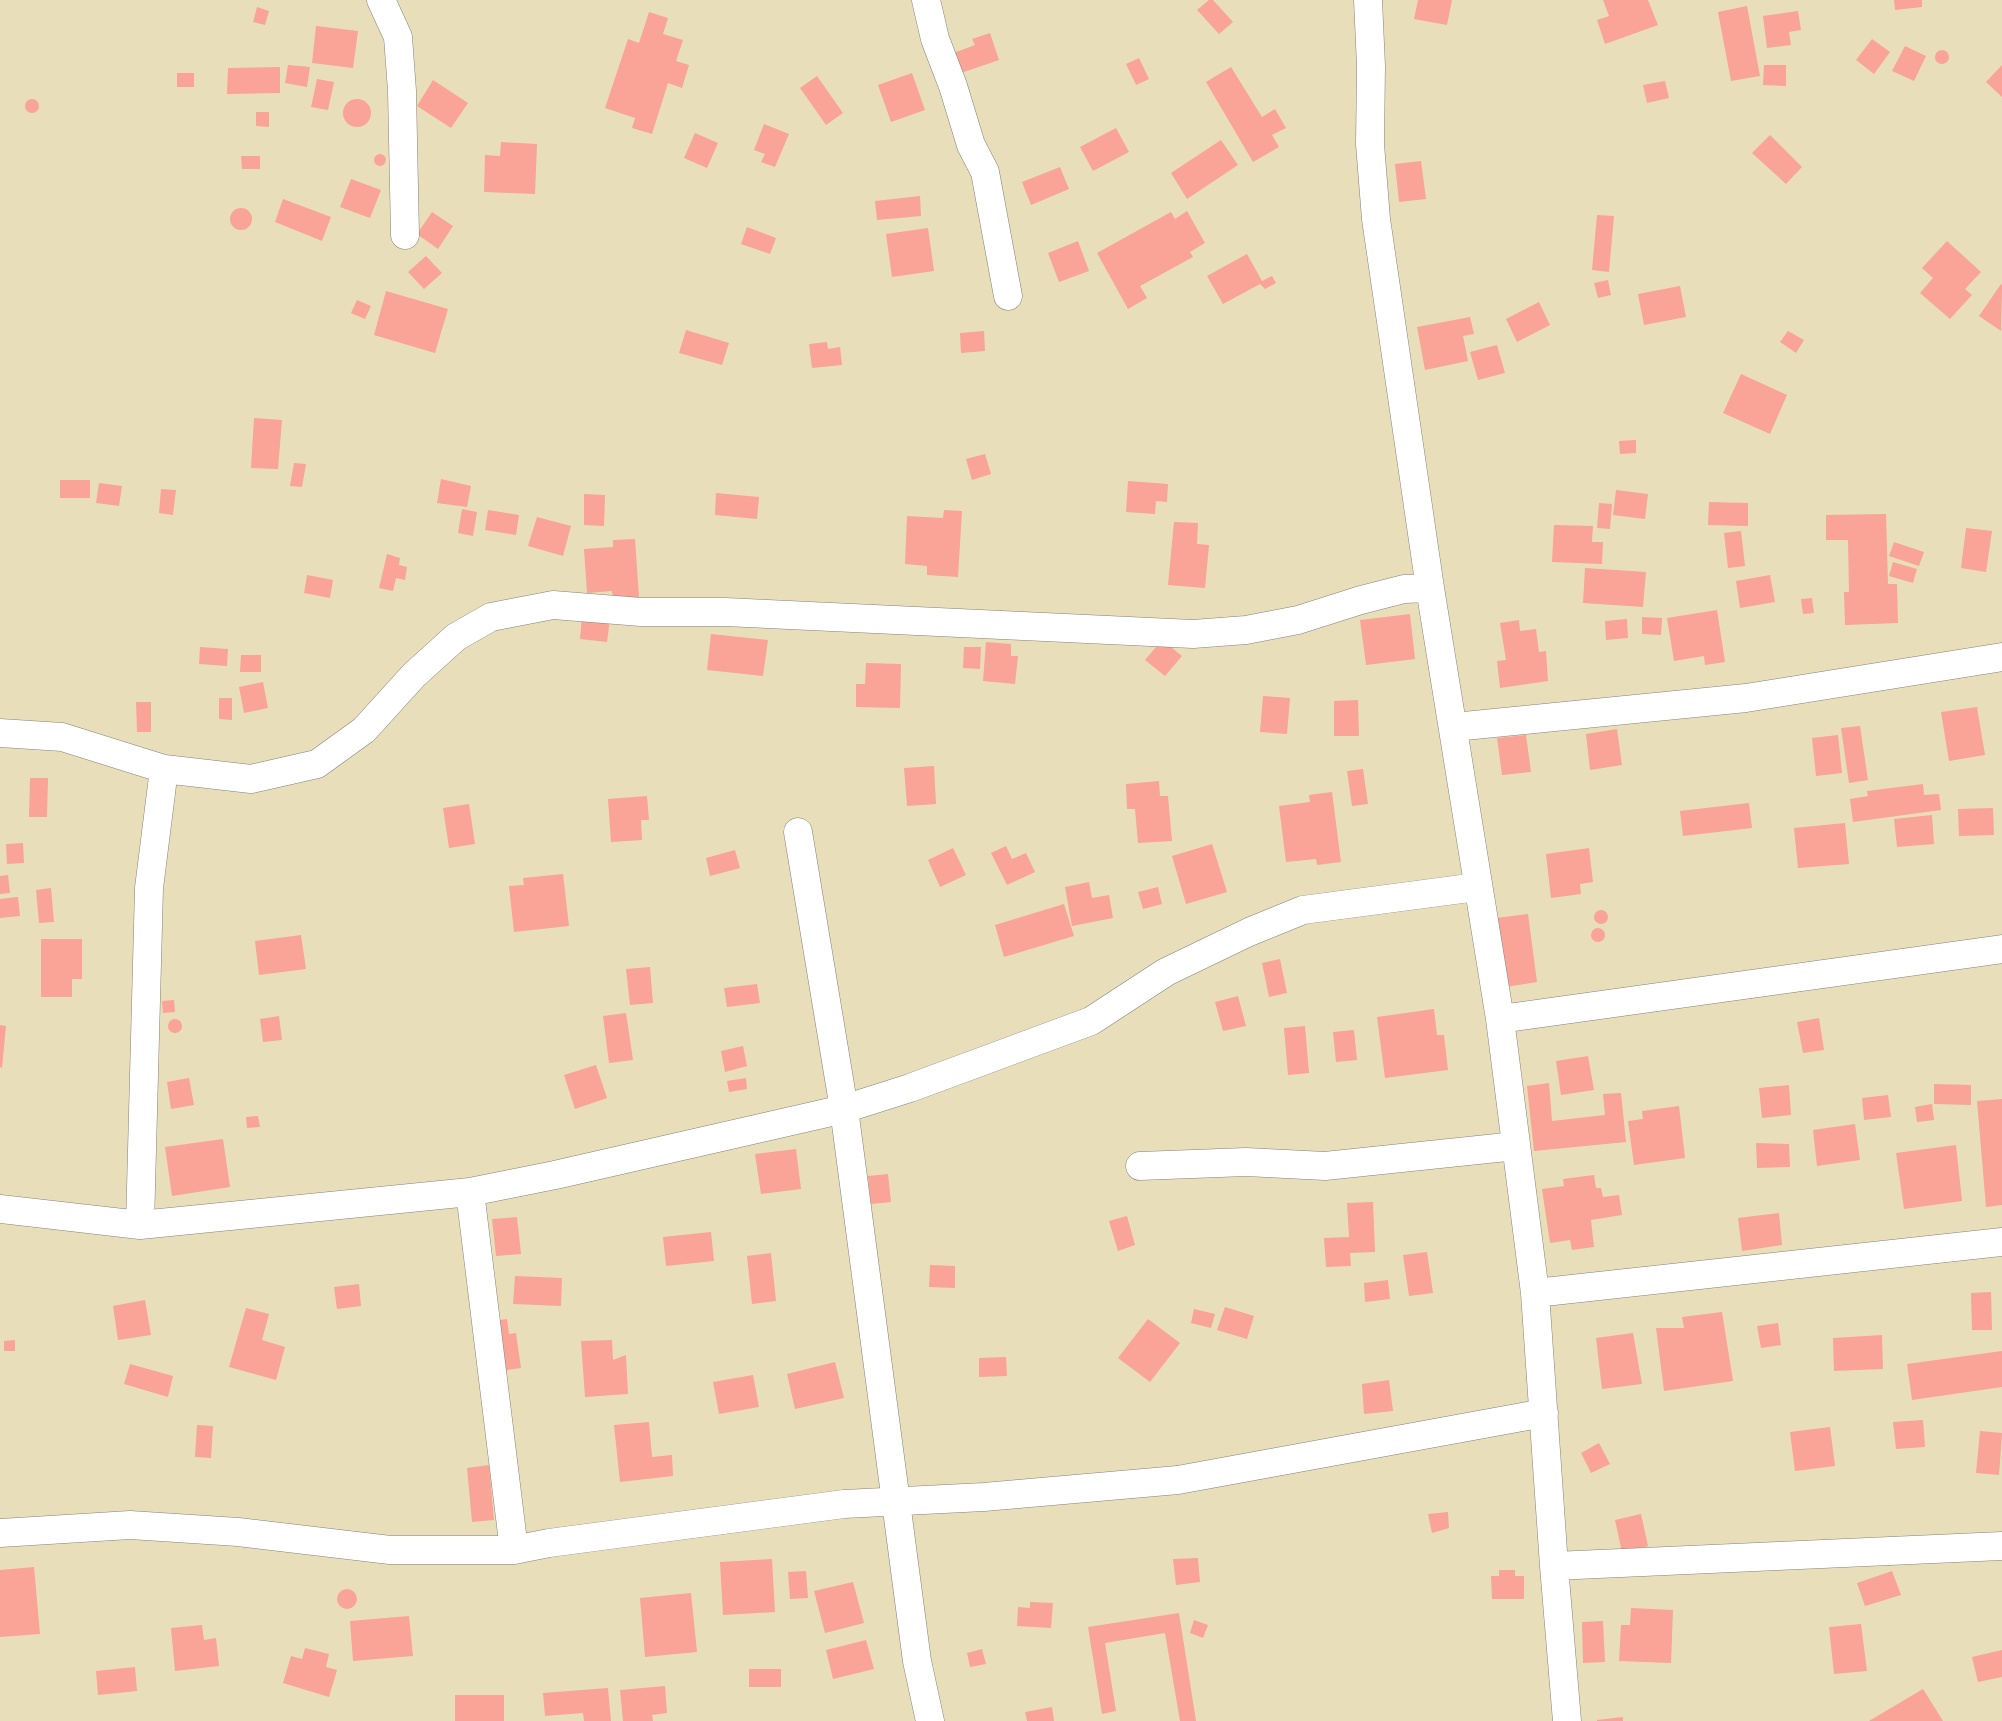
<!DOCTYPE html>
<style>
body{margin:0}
canvas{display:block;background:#e8deba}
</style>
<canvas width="2002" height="1721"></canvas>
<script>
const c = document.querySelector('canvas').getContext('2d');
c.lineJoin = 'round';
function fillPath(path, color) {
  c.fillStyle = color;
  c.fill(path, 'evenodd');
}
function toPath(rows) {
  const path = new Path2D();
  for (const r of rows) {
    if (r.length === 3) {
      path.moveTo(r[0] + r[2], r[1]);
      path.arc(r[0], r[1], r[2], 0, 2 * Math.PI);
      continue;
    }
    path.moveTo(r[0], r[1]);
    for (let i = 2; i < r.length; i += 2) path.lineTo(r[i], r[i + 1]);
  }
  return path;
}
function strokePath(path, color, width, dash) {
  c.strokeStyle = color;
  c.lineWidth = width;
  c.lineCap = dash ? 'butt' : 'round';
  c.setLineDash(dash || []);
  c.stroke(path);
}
const building = toPath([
 [1209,0,1213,0,1233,22,1219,34,1197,10],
 [1418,0,1452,0,1447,25,1414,19],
 [1603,0,1648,0,1658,25,1605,44,1597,20,1609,16],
 [1894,0,1922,0,1922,7,1895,10],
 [1747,6,1760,76,1731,81,1718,12],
 [257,7,269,11,265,25,253,22],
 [1798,11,1801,30,1789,32,1791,45,1767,48,1763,16],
 [649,12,668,18,663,34,683,40,676,61,689,65,682,88,668,83,652,134,632,128,635,118,605,108,628,39,639,43],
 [316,26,358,31,353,68,312,63],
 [990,33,999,60,955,75,948,55,975,45,972,39],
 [1872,39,1890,52,1874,74,1856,60],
 [1905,46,1926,56,1914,81,1892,71],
 [1942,57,7],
 [1139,58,1149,79,1136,85,1126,64],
 [288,65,310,67,307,87,285,83],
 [1764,65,1786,65,1786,86,1763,85],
 [2002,65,2002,97,1986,82],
 [280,67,280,93,227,94,228,68],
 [1231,67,1262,117,1275,109,1286,128,1272,135,1279,147,1253,162,1206,82],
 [177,73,194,73,194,87,177,87],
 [912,73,925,110,891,122,878,85],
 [817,76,843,113,826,125,800,88],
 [317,79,334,82,328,110,311,107],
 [433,80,468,103,451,128,417,106],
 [1665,81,1669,98,1647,103,1643,85],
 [357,113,14],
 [32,106,7],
 [256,112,269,112,269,127,256,126],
 [764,124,789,134,775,167,761,162,765,154,754,150],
 [1116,128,1129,152,1093,171,1080,147],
 [695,133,718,143,707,168,684,158],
 [1770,135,1802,167,1786,184,1752,153],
 [1221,140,1238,165,1187,199,1171,173],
 [501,142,537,144,535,194,484,192,485,155,500,156],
 [380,160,6],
 [241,156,260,156,260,169,242,169],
 [1421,161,1426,199,1399,202,1395,164],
 [1060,167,1069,189,1031,205,1022,182],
 [351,179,381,190,370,218,340,207],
 [920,196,921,216,877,220,875,201],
 [283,199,331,217,322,241,275,222],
 [241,219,11],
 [1187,211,1205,243,1190,252,1193,257,1140,286,1147,298,1128,309,1097,253,1171,212,1175,219],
 [432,212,453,226,438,249,417,234],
 [1597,215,1614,216,1609,272,1592,270],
 [747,227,776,238,770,254,741,244],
 [928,228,934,271,892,277,886,234],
 [1078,241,1089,271,1059,282,1048,253],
 [1947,241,1981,272,1965,289,1972,295,1950,319,1920,293,1933,278,1922,268],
 [1247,254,1262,281,1272,276,1276,283,1265,289,1260,284,1223,304,1207,276],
 [426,256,442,273,424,289,408,272],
 [1608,280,1611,295,1598,298,1594,283],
 [2001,284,2002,285,2001,331,1979,316],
 [1680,286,1686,317,1644,325,1638,294],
 [386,291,448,309,435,353,374,335],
 [357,300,371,306,365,319,351,313],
 [1539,302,1550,325,1517,342,1506,319],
 [1470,317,1474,334,1463,336,1468,361,1425,370,1417,327],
 [686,330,729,343,722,365,679,353],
 [984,331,985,351,961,353,960,333],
 [1788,331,1804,340,1796,353,1780,342],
 [827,342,828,349,840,347,842,365,812,368,809,344],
 [1497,345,1505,373,1478,380,1470,352],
 [1741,374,1787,395,1770,434,1723,413],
 [254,418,282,420,278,469,251,468],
 [1636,440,1636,453,1620,454,1619,441],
 [985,454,991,474,972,480,966,459],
 [294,463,306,464,302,487,290,486],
 [441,479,471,486,467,507,437,503],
 [60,480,90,480,90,498,60,498],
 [1128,481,1168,484,1167,502,1156,501,1155,514,1126,512],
 [99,483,122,486,119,506,96,503],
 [161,489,176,490,173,515,159,513],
 [1616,490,1648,494,1645,519,1613,515],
 [716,493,759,497,757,519,715,515],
 [584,494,605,495,604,526,584,525],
 [1709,502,1748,503,1748,526,1708,525],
 [1599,503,1612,504,1610,529,1597,528],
 [462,509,477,512,473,536,458,533],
 [488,510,519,515,516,535,485,530],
 [944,510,962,511,958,577,927,575,927,566,905,564,907,516,943,518],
 [1886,514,1888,584,1897,584,1898,623,1845,625,1844,592,1849,592,1848,540,1826,540,1826,515],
 [537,517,571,526,563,556,528,546],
 [1174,522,1198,523,1197,544,1209,545,1205,588,1168,585],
 [1554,525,1593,526,1592,542,1603,542,1602,564,1552,562],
 [1966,528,1992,531,1986,572,1961,568],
 [1741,531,1745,566,1728,568,1724,533],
 [635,539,639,597,613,599,612,591,587,593,584,549,613,547,613,540],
 [1894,542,1924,552,1919,566,1889,556],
 [387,554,400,558,399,565,407,567,405,580,396,578,393,591,379,588],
 [1893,562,1917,569,1913,583,1889,576],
 [1585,568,1646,572,1643,607,1583,603],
 [307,575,333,580,330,598,304,593],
 [1770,575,1775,602,1740,608,1736,581],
 [1812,598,1814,613,1803,614,1801,599],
 [1717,610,1725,662,1705,665,1704,656,1674,661,1667,618],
 [1410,614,1415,659,1366,665,1360,620],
 [582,616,610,619,607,642,580,639],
 [1642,617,1662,618,1661,635,1642,634],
 [1627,619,1628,638,1606,640,1605,621],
 [1519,620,1520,631,1536,629,1539,652,1546,651,1548,681,1500,688,1497,661,1506,660,1500,623],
 [711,634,768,640,763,676,707,670],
 [1162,640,1182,656,1165,676,1145,660],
 [986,642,1011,644,1011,656,1018,656,1015,684,983,681],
 [200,647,228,649,227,666,199,664],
 [964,647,981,647,980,669,963,668],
 [241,655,261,655,261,672,240,672],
 [866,663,901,664,900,708,856,707,856,684,865,684],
 [263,682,268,708,244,713,239,687],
 [1263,696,1290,698,1287,734,1260,732],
 [219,698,232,698,232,720,219,719],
 [1358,700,1359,736,1334,736,1334,701],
 [136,702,151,702,151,732,137,732],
 [1977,707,1985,755,1949,761,1941,712],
 [1860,726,1868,780,1849,783,1841,728],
 [1617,729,1622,765,1590,770,1586,734],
 [1526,735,1531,772,1502,775,1497,738],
 [1838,735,1842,773,1816,776,1812,738],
 [934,766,936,804,907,806,904,768],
 [1363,769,1368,804,1352,806,1347,771],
 [30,778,48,778,47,817,29,817],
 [1159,781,1160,796,1168,796,1172,841,1138,843,1135,809,1127,809,1126,784],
 [1923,784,1924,795,1939,794,1941,810,1853,822,1850,799,1868,796,1867,791],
 [1332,792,1341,862,1317,865,1316,859,1286,862,1279,806,1310,802,1309,795],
 [647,796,649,820,641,820,642,840,611,842,608,799],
 [1749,803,1752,828,1683,836,1680,811],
 [469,804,475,844,449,848,443,808],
 [1993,808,1994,835,1959,836,1958,809],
 [1932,815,1934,844,1897,847,1894,819],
 [1845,823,1849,864,1798,868,1794,828],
 [23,843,24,863,7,864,6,844],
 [1212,844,1227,892,1186,904,1172,856],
 [1006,846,1012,859,1026,853,1035,872,1007,885,991,853],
 [953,848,966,875,940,887,928,860],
 [1589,848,1593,882,1580,884,1581,894,1551,898,1546,854],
 [735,850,740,868,710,876,706,858],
 [563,874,569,926,514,932,509,886,524,885,523,878],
 [8,875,10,893,0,894,0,876],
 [1089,882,1092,898,1109,895,1113,918,1072,926,1065,887],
 [1158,887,1162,904,1143,909,1138,892],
 [51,888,54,922,39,923,36,890],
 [18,897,20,916,0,918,0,899],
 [1064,904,1074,936,1004,957,995,925],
 [1601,917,7],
 [1528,914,1537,982,1506,987,1496,918],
 [1598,935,7],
 [301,935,306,969,259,975,255,941],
 [41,939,82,939,82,979,72,979,72,997,41,997],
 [1280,959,1287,993,1269,997,1262,963],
 [650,967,653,1003,630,1005,626,969],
 [757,984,760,1003,727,1007,724,988],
 [1238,996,1246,1026,1223,1031,1215,1002],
 [174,1000,175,1012,163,1013,162,1001],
 [1434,1009,1437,1035,1444,1035,1448,1070,1385,1078,1377,1017],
 [626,1013,633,1060,609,1063,603,1016],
 [279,1016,282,1040,263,1042,260,1019],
 [1819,1018,1824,1050,1803,1053,1797,1022],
 [175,1026,7],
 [0,1025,6,1026,2,1068,0,1067],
 [1305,1026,1309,1073,1288,1075,1284,1028],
 [1354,1030,1357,1060,1336,1062,1333,1032],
 [743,1046,747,1066,725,1072,721,1051],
 [1588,1056,1594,1090,1561,1095,1556,1061],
 [596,1065,607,1098,575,1109,564,1075],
 [189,1078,194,1105,171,1109,167,1082],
 [746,1078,747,1089,729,1092,727,1081],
 [1549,1083,1552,1121,1605,1115,1603,1094,1621,1093,1626,1142,1534,1151,1527,1086],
 [1934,1084,1971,1085,1971,1105,1934,1104],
 [1789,1085,1791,1115,1762,1118,1759,1088],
 [1888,1095,1891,1117,1864,1120,1862,1098],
 [2002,1099,2002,1205,1986,1207,1977,1101],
 [1932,1104,1934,1120,1917,1122,1915,1107],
 [1679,1106,1685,1158,1634,1165,1628,1121,1643,1119,1642,1111],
 [258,1116,260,1127,247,1128,246,1117],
 [1855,1124,1860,1160,1817,1166,1813,1130],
 [223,1139,230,1187,172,1196,165,1147],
 [1756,1143,1789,1144,1790,1167,1757,1168],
 [1956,1145,1962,1201,1904,1209,1896,1153],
 [796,1149,801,1189,761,1194,755,1154],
 [888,1174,891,1202,871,1204,868,1176],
 [1594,1175,1596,1188,1601,1188,1603,1197,1619,1195,1622,1215,1591,1220,1594,1247,1572,1250,1570,1240,1550,1243,1542,1189,1564,1186,1563,1179],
 [1373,1202,1375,1252,1350,1253,1351,1266,1326,1267,1324,1238,1349,1237,1347,1203],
 [1779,1213,1782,1245,1742,1251,1738,1218],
 [1127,1216,1135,1245,1118,1251,1109,1221],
 [517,1217,521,1254,496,1256,492,1219],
 [711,1232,714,1261,666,1266,663,1237],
 [1427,1252,1433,1293,1409,1296,1403,1255],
 [771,1253,776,1301,752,1304,747,1256],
 [930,1265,955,1266,955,1288,929,1287],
 [515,1276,562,1278,561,1306,513,1304],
 [1388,1280,1390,1299,1365,1302,1364,1283],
 [359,1284,361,1306,337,1309,334,1287],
 [1991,1292,1992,1330,1972,1330,1971,1293],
 [145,1300,151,1335,118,1340,113,1306],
 [1225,1307,1254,1316,1247,1339,1217,1330],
 [246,1308,269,1314,262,1340,285,1347,276,1380,229,1367],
 [1194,1309,1215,1314,1211,1328,1191,1323],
 [1722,1312,1733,1381,1664,1391,1656,1328,1684,1328,1682,1317],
 [507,1319,509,1334,516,1333,521,1368,500,1371,493,1321],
 [1148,1319,1180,1343,1150,1382,1118,1358],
 [1778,1323,1781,1345,1761,1348,1757,1326],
 [1633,1333,1642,1384,1602,1389,1596,1338],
 [1882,1335,1883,1369,1834,1371,1833,1338],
 [15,1340,15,1351,4,1351,4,1341],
 [612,1340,613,1360,626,1355,628,1394,585,1397,581,1341],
 [2002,1351,2002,1387,1912,1400,1907,1364],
 [1006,1357,1007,1376,979,1377,979,1358],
 [835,1362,844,1398,795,1409,787,1374],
 [130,1364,173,1376,168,1397,124,1384],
 [753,1375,759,1407,719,1414,713,1382],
 [1389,1380,1393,1411,1364,1414,1362,1384],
 [1923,1420,1925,1447,1896,1449,1893,1422],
 [649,1422,652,1457,672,1455,673,1476,620,1482,614,1425],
 [197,1425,213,1426,211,1458,195,1457],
 [1830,1427,1835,1466,1795,1471,1790,1432],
 [1980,1431,2002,1433,1999,1475,1976,1473],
 [1599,1443,1610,1464,1591,1473,1581,1453],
 [489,1465,494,1520,472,1522,467,1468],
 [1448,1512,1449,1528,1432,1533,1428,1514],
 [1641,1514,1648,1546,1622,1552,1615,1520],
 [1198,1558,1200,1582,1176,1585,1173,1559],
 [772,1559,775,1612,723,1615,720,1562],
 [34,1567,40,1634,0,1637,0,1570],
 [1499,1570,1515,1570,1515,1576,1524,1576,1524,1599,1492,1599,1491,1576,1499,1576],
 [806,1571,808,1598,790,1599,788,1572],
 [1892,1571,1901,1595,1865,1606,1857,1583],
 [853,1582,864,1623,825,1633,814,1591],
 [347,1599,10],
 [691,1593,697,1652,645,1657,640,1598],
 [1030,1602,1053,1603,1051,1628,1017,1626,1018,1607,1030,1608],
 [1631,1608,1673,1610,1671,1663,1619,1661,1621,1625,1630,1625],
 [1179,1613,1196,1721,1180,1721,1165,1633,1105,1643,1116,1711,1102,1714,1088,1627],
 [409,1616,413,1656,353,1661,350,1621],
 [1194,1620,1208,1625,1203,1638,1190,1633],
 [1603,1621,1605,1662,1583,1663,1582,1622],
 [1861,1624,1867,1671,1834,1674,1829,1627],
 [202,1625,204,1640,216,1638,219,1666,175,1671,171,1628],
 [866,1640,874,1669,833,1679,826,1650],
 [305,1648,329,1654,326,1667,337,1670,329,1697,283,1683,291,1656,302,1659],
 [982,1649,986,1664,970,1667,967,1653],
 [2002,1650,2002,1677,1978,1682,1972,1657],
 [135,1667,137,1691,98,1695,96,1671],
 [749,1669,781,1669,781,1687,749,1687],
 [665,1686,667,1713,652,1715,653,1721,623,1721,620,1690],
 [608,1688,611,1721,584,1721,583,1713,545,1716,543,1693],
 [1923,1689,1943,1721,1869,1721],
 [455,1695,504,1695,504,1721,455,1721],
 [1052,1707,1054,1721,1027,1721,1025,1712],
 [1623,1717,1623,1721,1597,1721,1597,1720]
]);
const street = toPath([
 [381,0,398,37,402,91,405,235],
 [926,0,935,39,953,86,971,145,985,172,1008,296],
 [1368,0,1371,66,1370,144,1376,219,1430,588],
 [1454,727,1746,698,2002,657],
 [0,733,62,737,164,769],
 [798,832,844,1109,917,1661,930,1721],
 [1500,1019,2002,949],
 [1140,1166,1246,1162,1325,1166,1516,1146],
 [470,1192,514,1550],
 [0,1209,140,1225,470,1192,555,1175,844,1109,910,1088,1091,1021,1166,972,1249,932,1303,910,1477,887],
 [140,1225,149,888,164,769,251,779,317,764,364,730,414,675,456,637,491,617,553,605,641,612,725,612,1193,634,1246,630,1298,620,1361,600,1404,589,1430,588,1500,1019,1535,1293,1554,1566,1567,1721],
 [1535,1293,2002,1242],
 [0,1533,130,1525,238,1532,390,1550,514,1550,549,1543,844,1504,984,1497,1178,1480,1544,1413],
 [1554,1566,2002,1546]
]);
fillPath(building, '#faa397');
strokePath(street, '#85807a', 29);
strokePath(street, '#fff', 28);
</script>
